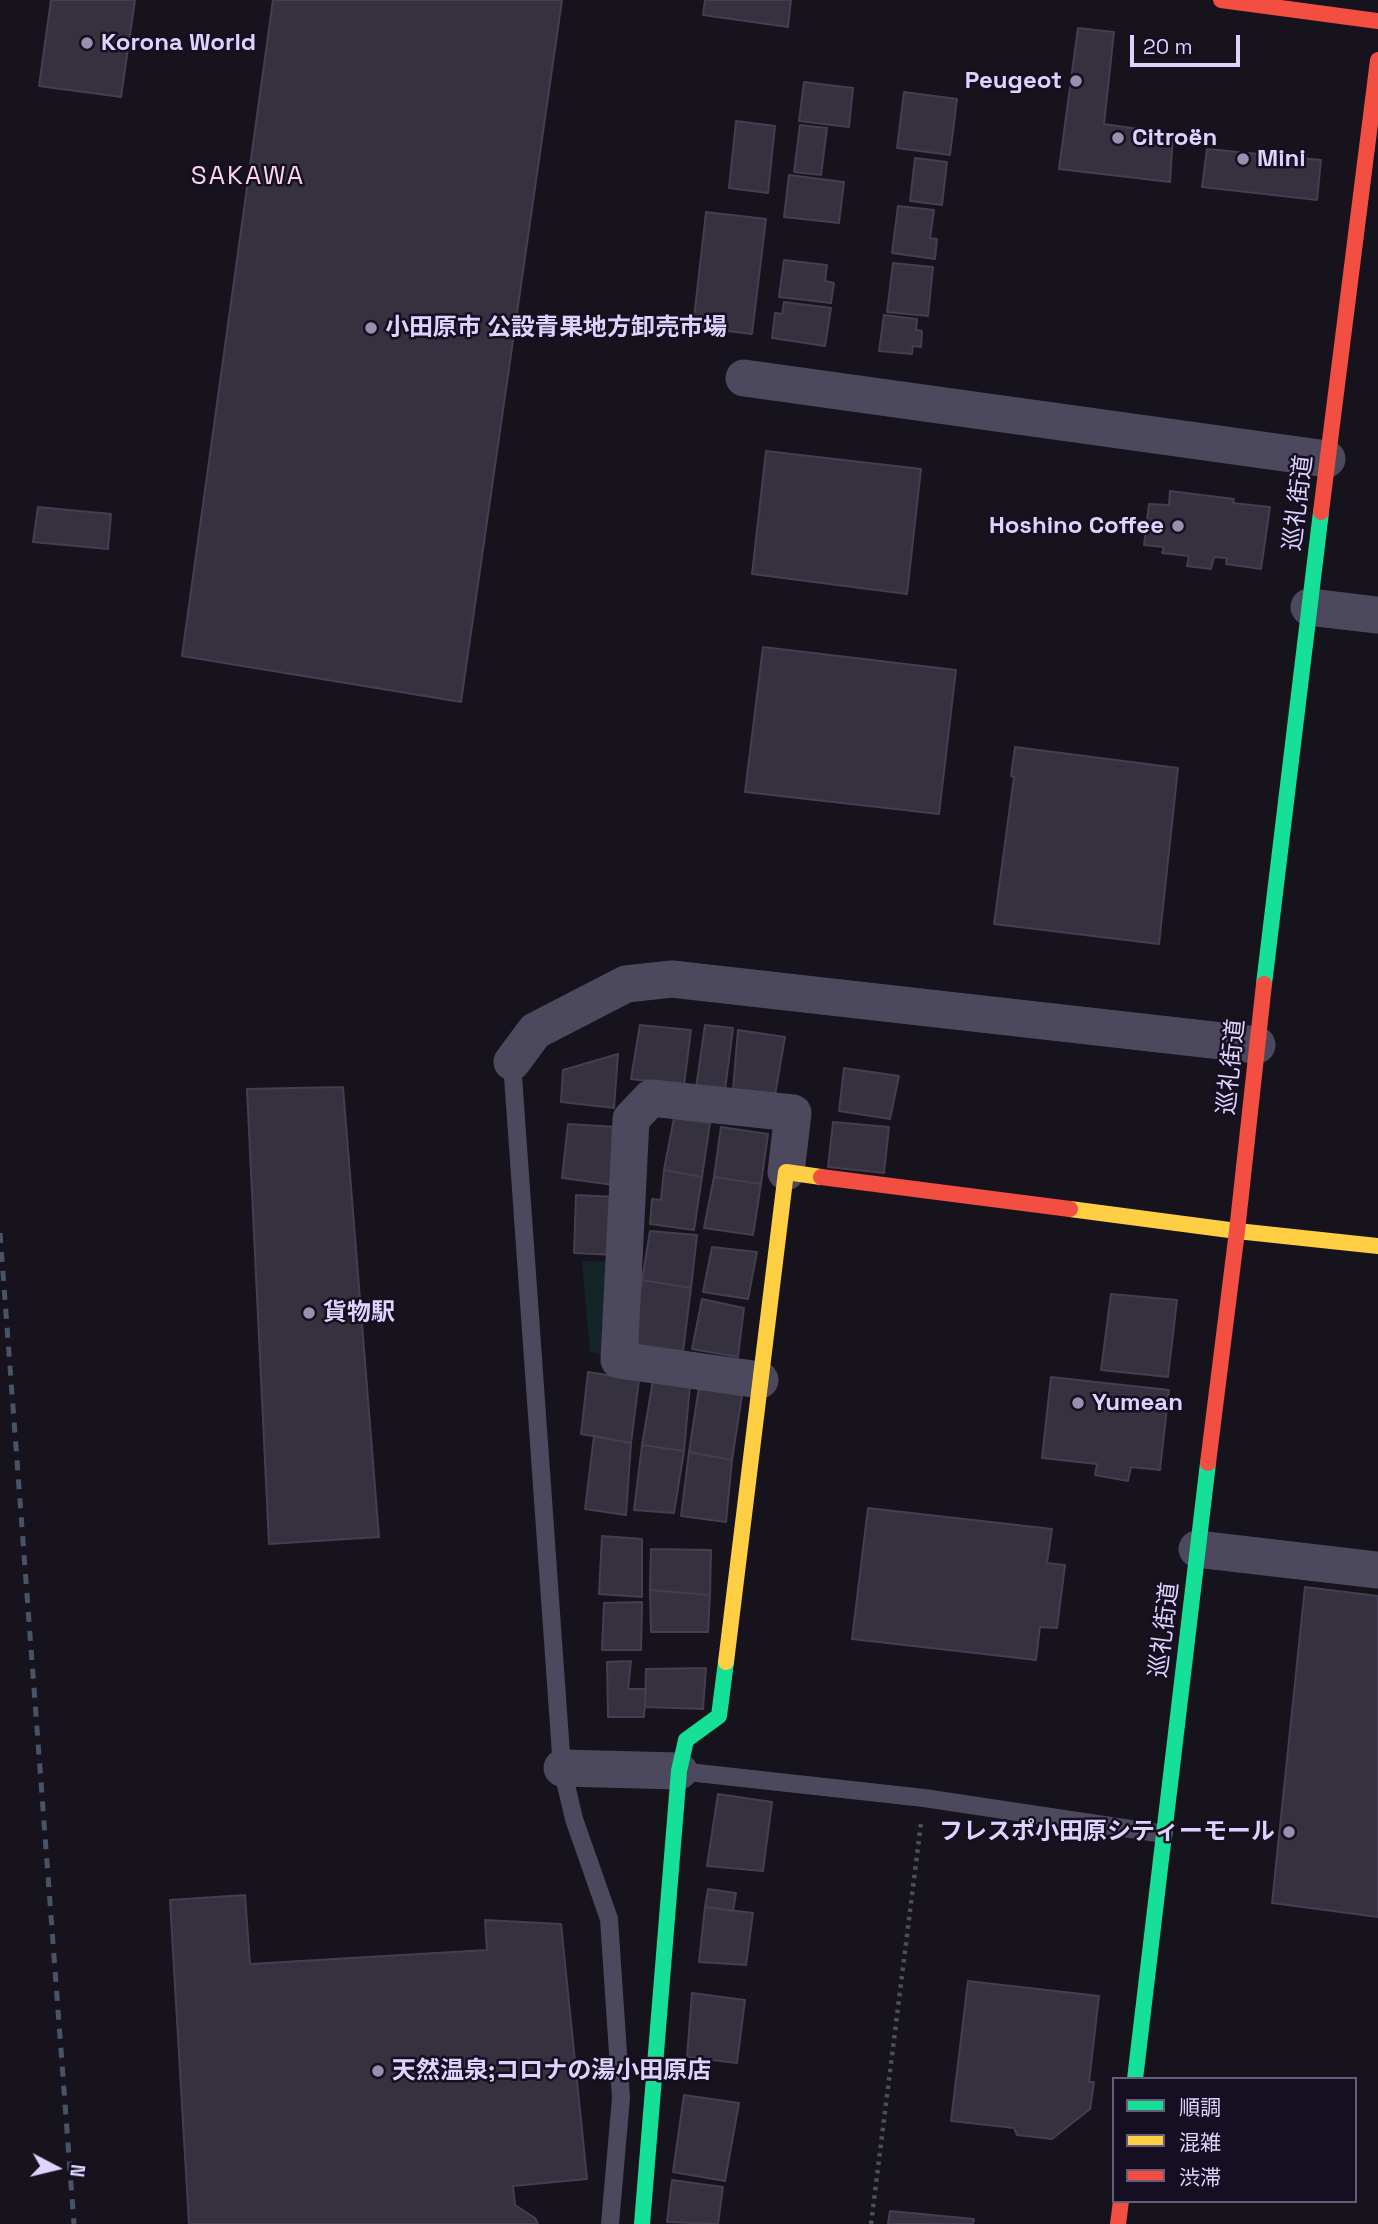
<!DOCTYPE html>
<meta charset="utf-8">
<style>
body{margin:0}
#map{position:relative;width:1378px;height:2224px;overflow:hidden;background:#16131d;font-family:"Space Grotesk","Noto Sans JP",sans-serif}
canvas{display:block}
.legend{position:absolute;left:1112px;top:2077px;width:245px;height:126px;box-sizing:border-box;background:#150f21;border:2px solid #655d79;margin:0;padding:9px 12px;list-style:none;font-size:21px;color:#ddd3fc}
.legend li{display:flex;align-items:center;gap:14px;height:35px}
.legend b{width:35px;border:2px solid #655d79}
.north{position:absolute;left:21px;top:2133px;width:70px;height:70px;-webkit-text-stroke:5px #150f21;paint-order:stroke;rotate:97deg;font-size:19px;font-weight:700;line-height:28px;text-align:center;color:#ddd3fc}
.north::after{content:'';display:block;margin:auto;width:24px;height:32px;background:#ddd3fc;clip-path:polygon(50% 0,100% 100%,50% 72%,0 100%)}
.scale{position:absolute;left:1130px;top:35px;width:110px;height:32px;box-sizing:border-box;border:4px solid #ddd3fc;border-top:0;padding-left:9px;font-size:21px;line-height:24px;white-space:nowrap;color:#ddd3fc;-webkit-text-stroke:5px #150f21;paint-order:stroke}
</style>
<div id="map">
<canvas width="1378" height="2224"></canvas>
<ul class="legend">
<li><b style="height:9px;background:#16e098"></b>順調</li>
<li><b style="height:9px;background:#ffcf43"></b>混雑</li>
<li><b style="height:9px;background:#f24e42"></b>渋滞</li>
</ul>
<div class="north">N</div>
<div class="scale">20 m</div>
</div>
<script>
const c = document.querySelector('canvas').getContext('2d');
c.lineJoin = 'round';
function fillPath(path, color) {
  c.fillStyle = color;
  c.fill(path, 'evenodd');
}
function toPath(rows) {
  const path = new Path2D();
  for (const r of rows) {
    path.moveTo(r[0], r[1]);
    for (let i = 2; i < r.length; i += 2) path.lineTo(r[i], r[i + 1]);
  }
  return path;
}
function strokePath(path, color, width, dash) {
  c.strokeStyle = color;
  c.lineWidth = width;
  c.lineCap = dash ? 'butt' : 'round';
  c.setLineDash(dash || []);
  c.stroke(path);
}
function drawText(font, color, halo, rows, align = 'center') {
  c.font = font + ' "Space Grotesk","Noto Sans JP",sans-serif';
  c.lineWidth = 5;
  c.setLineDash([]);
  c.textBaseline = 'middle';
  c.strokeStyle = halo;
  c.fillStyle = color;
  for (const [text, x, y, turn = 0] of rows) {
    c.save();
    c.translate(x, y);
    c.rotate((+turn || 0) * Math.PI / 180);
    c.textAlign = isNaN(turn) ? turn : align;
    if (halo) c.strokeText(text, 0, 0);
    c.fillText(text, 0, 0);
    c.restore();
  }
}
const green = toPath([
 [582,1261,614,1262,612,1356,590,1352]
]);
const building = toPath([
 [51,0,135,0,121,97,39,86,51,0],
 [273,0,562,0,461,702,182,656,273,0],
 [705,0,791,0,788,27,703,15,705,0],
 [1078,28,1114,32,1104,124,1173,134,1170,182,1059,169,1078,28],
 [804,82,853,88,849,127,799,121,804,82],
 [904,92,957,99,950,155,897,148,904,92],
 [736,121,775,126,768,193,729,188,736,121],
 [800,125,827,128,821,175,794,172,800,125],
 [1207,149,1321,160,1317,200,1202,187,1207,149],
 [915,158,947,162,942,205,910,201,915,158],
 [789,175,844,182,839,223,784,217,789,175],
 [898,206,934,210,930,238,937,239,935,259,892,253,898,206],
 [706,212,766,219,752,334,693,327,706,212],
 [784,260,827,265,825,281,834,283,831,303,779,297,784,260],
 [893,263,933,267,928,316,887,312,893,263],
 [784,302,831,308,825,346,772,338,775,313,782,314,784,302],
 [884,315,917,319,916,330,922,331,921,347,913,346,912,354,879,351,884,315],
 [766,451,921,469,907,594,752,574,766,451],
 [1170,491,1234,499,1233,503,1270,507,1261,569,1226,564,1227,558,1214,557,1211,569,1187,566,1189,556,1162,553,1164,547,1144,545,1149,504,1169,505,1170,491],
 [38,507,111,514,108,549,33,542,38,507],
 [763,647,956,670,939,814,745,792,763,647],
 [1015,747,1178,768,1159,944,994,924,1014,777,1011,776,1015,747],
 [640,1025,691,1030,684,1085,631,1079,640,1025],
 [705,1025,733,1028,725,1090,696,1088,705,1025],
 [738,1030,785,1037,775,1095,733,1089,738,1030],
 [618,1054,614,1108,561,1102,563,1070,618,1054],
 [844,1068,899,1076,890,1119,839,1111,844,1068],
 [343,1087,379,1537,269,1544,247,1089,343,1087],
 [674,1118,710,1123,702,1177,664,1170,674,1118],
 [833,1122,889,1127,884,1173,828,1167,833,1122],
 [568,1124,618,1127,614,1185,562,1178,568,1124],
 [721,1127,768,1134,761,1184,714,1177,721,1127],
 [664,1170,702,1177,694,1230,650,1224,652,1199,661,1200,664,1170],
 [714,1177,761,1184,753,1235,704,1228,714,1177],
 [576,1195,617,1197,615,1255,574,1253,576,1195],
 [650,1231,697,1235,691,1288,642,1280,650,1231],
 [712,1247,757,1252,748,1299,703,1292,712,1247],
 [642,1280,691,1288,682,1360,631,1352,642,1280],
 [1111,1294,1177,1300,1168,1377,1101,1370,1111,1294],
 [702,1299,744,1308,738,1357,692,1349,702,1299],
 [588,1372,639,1380,631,1443,581,1434,588,1372],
 [1051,1377,1169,1390,1160,1470,1131,1467,1128,1481,1095,1475,1097,1464,1042,1458,1051,1377],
 [653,1380,690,1385,684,1451,642,1445,653,1380],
 [699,1387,742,1395,732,1460,689,1452,699,1387],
 [594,1436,631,1443,626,1515,585,1509,594,1436],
 [642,1445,684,1451,674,1513,634,1510,642,1445],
 [689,1452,732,1460,726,1522,681,1516,689,1452],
 [868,1508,1052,1529,1047,1563,1065,1565,1057,1628,1040,1627,1036,1660,852,1639,868,1508],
 [602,1536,642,1539,642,1597,599,1594,602,1536],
 [651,1549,711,1550,710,1595,650,1590,651,1549],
 [1305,1587,1378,1596,1378,1917,1272,1903,1305,1587],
 [650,1590,710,1595,708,1632,651,1632,650,1590],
 [642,1602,641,1650,602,1650,604,1603,642,1602],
 [631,1661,628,1689,646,1689,644,1717,608,1717,607,1662,631,1661],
 [706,1668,703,1709,645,1707,646,1669,706,1668],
 [718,1794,772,1802,763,1871,707,1866,718,1794],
 [708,1889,736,1893,733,1911,705,1907,708,1889],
 [245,1895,250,1964,487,1950,485,1920,561,1924,587,2179,513,2186,515,2205,535,2218,538,2224,189,2224,170,1900,245,1895],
 [705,1907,753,1913,746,1965,699,1962,705,1907],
 [968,1981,1099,1996,1089,2082,1094,2082,1090,2109,1052,2139,1017,2135,1014,2128,951,2121,968,1981],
 [692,1993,745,2000,737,2063,687,2057,692,1993],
 [684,2095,739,2103,725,2181,673,2172,684,2095],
 [672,2180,723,2187,718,2224,667,2222,672,2180],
 [890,2211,974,2219,973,2224,888,2224,890,2211]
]);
const path = toPath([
 [871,2224,921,1823]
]);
const lane = toPath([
 [512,1062,562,1768,574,1819,609,1919,621,2098,610,2224],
 [679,1771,924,1798,1164,1834]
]);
const street = toPath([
 [744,378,1327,459],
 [1309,607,1378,615],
 [512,1062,535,1031,626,984,672,979,1257,1045],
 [760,1380,619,1360,631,1119,651,1098,793,1113,786,1172],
 [1197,1549,1378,1570],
 [562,1768,679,1771]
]);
const fast = toPath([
 [1264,984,1321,512],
 [1135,2079,1208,1463],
 [642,2224,679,1771,686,1740,719,1716,726,1662]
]);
const slow = toPath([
 [1070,1209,1237,1231,1378,1246],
 [726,1662,786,1172,821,1177]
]);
const jam = toPath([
 [1221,0,1378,21],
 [1321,512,1378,60],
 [821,1177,1070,1209],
 [1208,1463,1237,1231,1264,984],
 [1118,2224,1121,2201]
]);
const rail = toPath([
 [0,1233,74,2224]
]);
const markers = [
 [87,43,7,"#9790ae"],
 [1076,81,7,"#9790ae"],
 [1118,138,7,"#9790ae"],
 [1243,159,7,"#9790ae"],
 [371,328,7,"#9790ae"],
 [1178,526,7,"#9790ae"],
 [309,1313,7,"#9790ae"],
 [1078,1403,7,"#9790ae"],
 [1289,1832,7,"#9790ae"],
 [378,2071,7,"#9790ae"]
];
const poiNames = [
 ["Korona World",101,43],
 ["Peugeot",1062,81,"right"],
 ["Citroën",1132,138],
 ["Mini",1257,159],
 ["小田原市 公設青果地方卸売市場",385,328],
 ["Hoshino Coffee",1164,526,"right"],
 ["貨物駅",323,1313],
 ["Yumean",1092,1403],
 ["フレスポ小田原シティーモール",1275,1832,"right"],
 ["天然温泉;コロナの湯小田原店",392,2071]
];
const streetNames = [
 ["巡礼街道",1299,503,-83],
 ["巡礼街道",1232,1067,-84],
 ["巡礼街道",1165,1630,-83]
];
const neighbourhoodNames = [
 ["SAKAWA",248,177]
];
fillPath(green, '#132529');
fillPath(building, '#36313f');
strokePath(building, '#443e50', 2);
strokePath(path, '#48505e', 4.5, [3.5, 5]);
strokePath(lane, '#4c495e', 18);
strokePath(street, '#4c495e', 37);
strokePath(fast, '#16e098', 16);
strokePath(slow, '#ffcf43', 16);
strokePath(jam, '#f24e42', 16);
strokePath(rail, '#465466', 5, [10, 9]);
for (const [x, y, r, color] of markers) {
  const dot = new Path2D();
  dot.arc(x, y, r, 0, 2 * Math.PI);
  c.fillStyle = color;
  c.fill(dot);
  strokePath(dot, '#150f21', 2.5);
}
drawText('bold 24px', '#ddd3fc', '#150f21', poiNames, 'left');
drawText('24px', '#ddd3fc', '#150f21', streetNames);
c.letterSpacing = '2px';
drawText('26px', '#fcd4e8', '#150f21', neighbourhoodNames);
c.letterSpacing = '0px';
</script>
